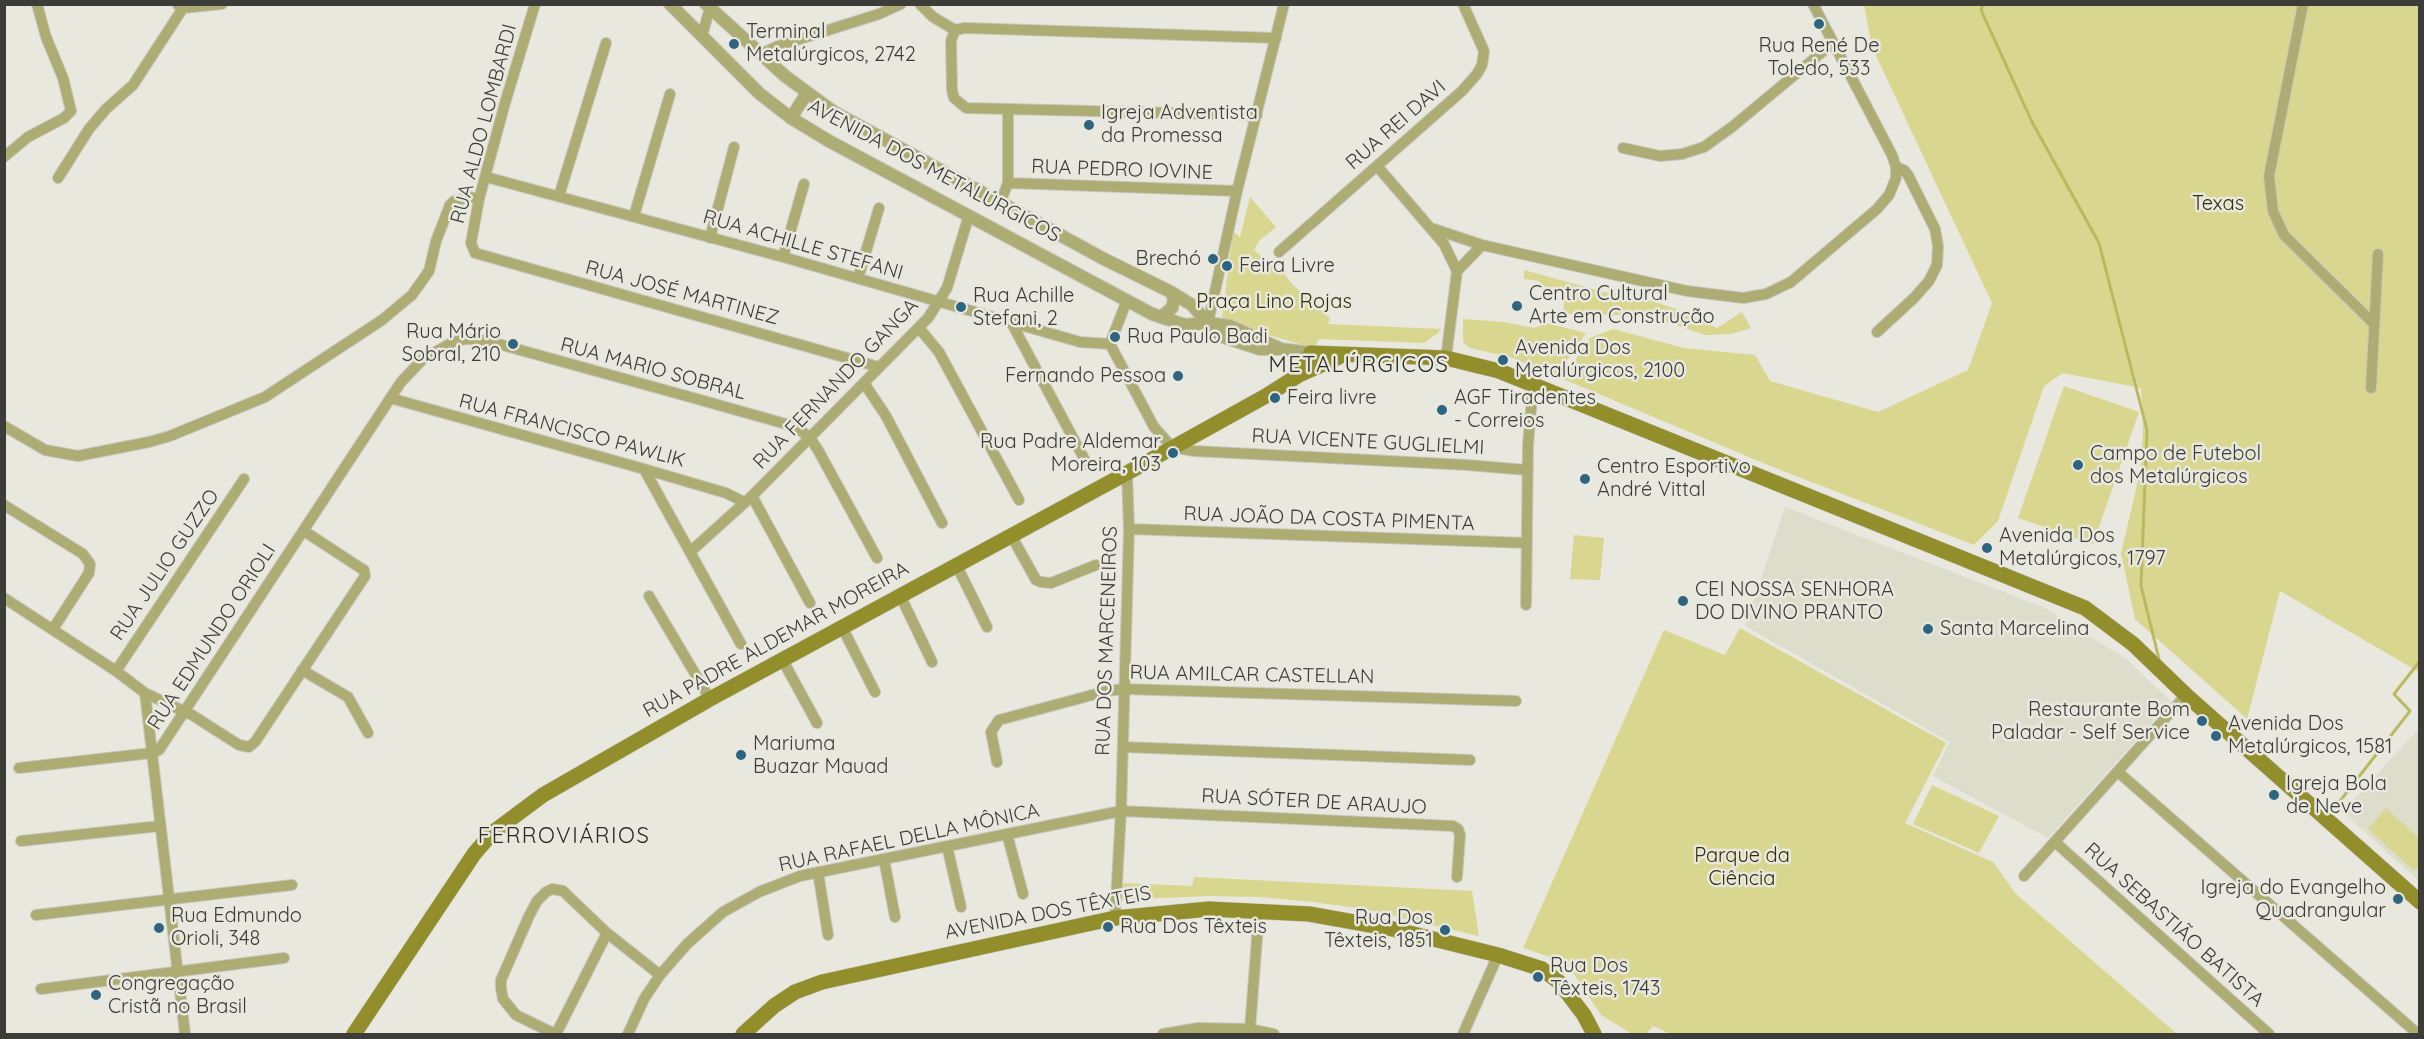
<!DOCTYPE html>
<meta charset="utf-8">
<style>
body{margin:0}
#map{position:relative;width:2424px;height:1039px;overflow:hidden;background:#e8e8df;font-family:Quicksand,sans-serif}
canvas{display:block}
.frame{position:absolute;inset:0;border:6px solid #3c3c38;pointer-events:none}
</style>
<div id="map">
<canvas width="2424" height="1039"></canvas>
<div class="frame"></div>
</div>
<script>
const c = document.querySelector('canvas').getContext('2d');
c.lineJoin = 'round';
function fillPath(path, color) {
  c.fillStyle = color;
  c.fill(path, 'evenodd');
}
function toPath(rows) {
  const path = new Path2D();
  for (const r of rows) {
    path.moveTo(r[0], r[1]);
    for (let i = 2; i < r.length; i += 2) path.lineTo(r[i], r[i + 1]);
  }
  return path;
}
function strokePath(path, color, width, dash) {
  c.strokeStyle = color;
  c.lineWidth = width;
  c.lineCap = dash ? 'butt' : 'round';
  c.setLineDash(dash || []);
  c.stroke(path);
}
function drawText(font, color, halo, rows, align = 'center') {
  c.font = font + ' Quicksand,sans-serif';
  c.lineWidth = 5;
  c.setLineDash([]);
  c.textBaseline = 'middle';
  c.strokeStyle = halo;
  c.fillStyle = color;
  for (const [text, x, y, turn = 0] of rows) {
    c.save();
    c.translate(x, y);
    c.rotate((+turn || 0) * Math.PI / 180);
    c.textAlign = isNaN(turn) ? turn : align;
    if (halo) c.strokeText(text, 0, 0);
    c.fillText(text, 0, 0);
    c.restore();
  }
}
const built = toPath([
 [1785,507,2045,608,2126,659,2171,701,2048,838,1931,775,1933,776,1950,742,1745,626],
 [2419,728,2419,881,2343,812]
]);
const green = toPath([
 [1864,5,2419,5,2419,672,2280,591,2247,719,2135,619,2121,553,2141,468,2143,430,2141,388,2063,373,2044,386,1998,521,1974,545,1768,465,1563,379,1590,338,1613,329,1684,348,1755,355,1770,381,1878,412,1968,370,1992,303,1872,47],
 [1250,197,1276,227,1259,241,1254,250,1280,273,1282,271,1294,286,1330,318,1328,324,1441,329,1438,333,1424,343,1319,339,1314,348,1247,329,1222,317,1233,231,1240,237],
 [1524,270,1604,292,1643,298,1679,310,1717,328,1742,312,1751,328,1731,334,1705,335,1661,320,1619,315,1563,314,1564,303,1561,289,1542,286,1539,281,1524,279],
 [1463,319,1504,322,1534,328,1546,323,1586,333,1556,377,1513,358,1470,348,1463,342],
 [2064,386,2139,412,2093,544,2018,518],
 [1574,535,1604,538,1600,580,1570,579],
 [1740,628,1946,743,1905,823,1993,862,2016,894,2177,1034,1671,1034,1653,1026,1646,1034,1632,1034,1601,1015,1566,962,1523,948,1664,630,1725,655],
 [1932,785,1999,816,1979,853,1913,824],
 [2386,808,2419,838,2419,866,2414,871,2368,829],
 [1194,877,1472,891,1479,936,1364,909,1313,902,1261,897,1209,896,1117,900,1121,883,1192,886]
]);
const stream = toPath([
 [1983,4,1981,10,2032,122,2099,243,2147,430,2141,586,2159,659],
 [2333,810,2410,711,2394,694,2420,661]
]);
const minor = toPath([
 [535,4,505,103,479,199,471,243,475,253,879,367],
 [920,4,933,17,955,30],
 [2303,4,2269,176,2273,211,2284,235,2374,324],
 [178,5,183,8,222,4],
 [702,36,711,4],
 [761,54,778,46,879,14,901,4],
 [1257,115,966,108,954,98,952,90,951,41,955,30,965,28,1276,38],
 [1623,148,1660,156,1682,154,1704,147,1732,127,1833,43],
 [4,157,28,137,64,118,71,111,63,78,46,37,37,4],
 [1377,166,1444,244,1457,271,1446,358],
 [486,177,783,257,1080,342,1110,344],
 [58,178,89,129,106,109,133,85,183,8],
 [1008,183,1237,191],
 [559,196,606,43],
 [1000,203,1008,183,1008,109],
 [634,216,670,94],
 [1434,229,1482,245],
 [710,238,734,147],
 [1279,252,1462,91,1477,74,1482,65,1484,51,1463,4],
 [783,257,804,184],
 [1457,271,1482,245,1687,291,1743,298,1766,294,1791,282,1877,209,1889,195,1896,178,1896,167,1892,155,1813,4],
 [858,278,879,208],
 [1011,322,1087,464],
 [1208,323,1237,191,1284,4],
 [919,328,939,352,1019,500],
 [1877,332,1914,298,1929,281,1937,265,1938,246,1935,229,1908,175,1904,170,1896,167],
 [1110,344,1154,427,1172,447,1194,451,1467,465,1527,470],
 [1110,344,1127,300],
 [864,383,886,416,942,523],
 [2371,388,2378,254],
 [390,398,644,469,726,493,744,502],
 [4,426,45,450,78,456,149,442,170,436,265,397,382,320,412,295,429,271,436,241,450,205,454,201,470,197,479,199],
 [644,469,741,644],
 [752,496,810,603],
 [4,505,83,554,90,564,89,573,53,629],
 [1129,529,1527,543],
 [1011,535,1036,580,1041,582,1051,583,1096,565],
 [690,552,752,496,928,318,947,288,969,215],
 [956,564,987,627],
 [900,595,932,662],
 [649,596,710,699],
 [4,598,116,671,145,693,192,715,239,745,249,747,255,742,365,576,364,570,359,567,304,531],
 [1526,605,1528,445,1533,386],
 [842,627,875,692],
 [782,659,817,723],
 [302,670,348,697,368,733],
 [116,671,244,479],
 [145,693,185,1034],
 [1123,747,1470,760],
 [997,762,991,732,999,720,1107,691,1124,689,1516,701],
 [19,768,152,753,159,750,401,382,423,359,453,342,466,339,484,340,690,397,786,424,800,430,810,438,818,450,877,558],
 [2118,772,2418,1034],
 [1007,834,1023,894],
 [21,841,160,826],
 [2055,842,2269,1034],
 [947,846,961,907],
 [884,859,895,917],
 [818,872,828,935],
 [2024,876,2186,695],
 [36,915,292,885],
 [1115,918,1121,811,1129,529,1127,473],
 [41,989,284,958],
 [1250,1029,1259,912],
 [555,1034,516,1015,503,999,501,988,501,980,529,916,537,901,546,892,552,889,563,891,607,933,660,975],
 [556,1034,607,933],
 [628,1034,644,999,660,975,687,944,723,912,759,892,800,876,1121,811,1453,826,1458,829,1460,835,1457,877],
 [1163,1034,1198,1028,1250,1029,1274,1034],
 [1463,1034,1498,955]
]);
const tertiary = toPath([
 [670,4,760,94,791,118,829,141,1152,314,1185,325,1208,323,1230,326,1281,349],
 [706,4,785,76,834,112,1104,259,1171,292,1192,305,1215,331,1223,337,1260,349,1281,349,1311,353],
 [791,118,807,93],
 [1161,317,1172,308,1174,299,1171,292]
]);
const secondary = toPath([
 [1299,375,1311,353,1446,358,1499,371,2085,608,2133,644,2186,695,2420,902],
 [354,1034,474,854,492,833,543,795,710,699,1127,473,1264,397,1299,375,1339,357],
 [743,1034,774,1006,795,992,822,982,1115,918,1209,909,1309,914,1393,929,1498,955,1542,969,1559,982,1584,1015,1594,1034]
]);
const markers = [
 [1819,24,6,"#2e647f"],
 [734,44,6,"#2e647f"],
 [1089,125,6,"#2e647f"],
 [1213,259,6,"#2e647f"],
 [1227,266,6,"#2e647f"],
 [1517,306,6,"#2e647f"],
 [961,307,6,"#2e647f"],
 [1115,337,6,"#2e647f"],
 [513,344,6,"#2e647f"],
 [1503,360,6,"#2e647f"],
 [1178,376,6,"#2e647f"],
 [1275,398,6,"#2e647f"],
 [1442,410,6,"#2e647f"],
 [1173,453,6,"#2e647f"],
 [2078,465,6,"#2e647f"],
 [1585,479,6,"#2e647f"],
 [1987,548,6,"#2e647f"],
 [1683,601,6,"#2e647f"],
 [1928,629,6,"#2e647f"],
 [2202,721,6,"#2e647f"],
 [2216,736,6,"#2e647f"],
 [741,755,6,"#2e647f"],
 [2274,795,6,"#2e647f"],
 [2398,899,6,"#2e647f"],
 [1108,927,6,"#2e647f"],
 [159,928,6,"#2e647f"],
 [1445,930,6,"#2e647f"],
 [1538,977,6,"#2e647f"],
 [96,995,6,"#2e647f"]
];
const poiNames = [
 ["Terminal",746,32],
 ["Metalúrgicos, 2742",746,55],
 ["Rua René De",1819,46,"center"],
 ["Toledo, 533",1819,69,"center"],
 ["Igreja Adventista",1101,113],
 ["da Promessa",1101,136],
 ["Brechó",1201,259,"right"],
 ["Feira Livre",1239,266],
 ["Centro Cultural",1529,294],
 ["Arte em Construção",1529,317],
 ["Rua Achille",973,296],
 ["Stefani, 2",973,319],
 ["Rua Mário",501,332,"right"],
 ["Sobral, 210",501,355,"right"],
 ["Rua Paulo Badi",1127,337],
 ["Avenida Dos",1515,348],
 ["Metalúrgicos, 2100",1515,371],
 ["Fernando Pessoa",1166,376,"right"],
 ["Feira livre",1287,398],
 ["AGF Tiradentes",1454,398],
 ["- Correios",1454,421],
 ["Rua Padre Aldemar",1161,442,"right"],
 ["Moreira, 103",1161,465,"right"],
 ["Campo de Futebol",2090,454],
 ["dos Metalúrgicos",2090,477],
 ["Centro Esportivo",1597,467],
 ["André Vittal",1597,490],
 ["Avenida Dos",1999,536],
 ["Metalúrgicos, 1797",1999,559],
 ["CEI NOSSA SENHORA",1695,590],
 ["DO DIVINO PRANTO",1695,613],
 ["Santa Marcelina",1940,629],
 ["Restaurante Bom",2190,710,"right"],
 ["Paladar - Self Service",2190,733,"right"],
 ["Avenida Dos",2228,724],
 ["Metalúrgicos, 1581",2228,747],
 ["Mariuma",753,744],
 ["Buazar Mauad",753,767],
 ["Igreja Bola",2286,784],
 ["de Neve",2286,807],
 ["Igreja do Evangelho",2386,888,"right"],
 ["Quadrangular",2386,911,"right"],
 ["Rua Edmundo",171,916],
 ["Orioli, 348",171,939],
 ["Rua Dos",1433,918,"right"],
 ["Têxteis, 1851",1433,941,"right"],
 ["Rua Dos Têxteis",1120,927],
 ["Rua Dos",1550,966],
 ["Têxteis, 1743",1550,989],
 ["Congregação",108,984],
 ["Cristã no Brasil",108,1007]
];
const streetNames = [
 ["RUA ALDO LOMBARDI",484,124,-75],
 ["RUA REI DAVI",1396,125,-41],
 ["RUA PEDRO IOVINE",1122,170,2],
 ["AVENIDA DOS METALÚRGICOS",934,171,28],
 ["RUA ACHILLE STEFANI",803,245,16],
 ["RUA JOSÉ MARTINEZ",682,293,15],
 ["RUA MARIO SOBRAL",653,369,15],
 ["RUA FERNANDO GANGA",836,384,-46],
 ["RUA FRANCISCO PAWLIK",572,431,15],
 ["RUA VICENTE GUGLIELMI",1368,442,3],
 ["RUA JOÃO DA COSTA PIMENTA",1329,519,2],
 ["RUA JULIO GUZZO",165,565,-56],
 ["RUA EDMUNDO ORIOLI",212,637,-57],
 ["RUA PADRE ALDEMAR MOREIRA",776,640,-29],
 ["RUA DOS MARCENEIROS",1107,641,-88],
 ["RUA AMILCAR CASTELLAN",1252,675,1],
 ["RUA SÓTER DE ARAUJO",1314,802,3],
 ["RUA RAFAEL DELLA MÔNICA",909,838,-12],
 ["AVENIDA DOS TÊXTEIS",1048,913,-11],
 ["RUA SEBASTIÃO BATISTA",2174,925,42]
];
const parkNames = [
 ["Texas",2218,204],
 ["Praça Lino Rojas",1274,302],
 ["Parque da",1742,856],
 ["Ciência",1742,879]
];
const quarterNames = [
 ["METALÚRGICOS",1359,365],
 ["FERROVIÁRIOS",564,836]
];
fillPath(built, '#ddc');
fillPath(green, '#d8d68f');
strokePath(stream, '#bbb85e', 3);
strokePath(minor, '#c6c6be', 12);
strokePath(tertiary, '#c6c6be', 14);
strokePath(secondary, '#c6c6be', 16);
strokePath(minor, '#adac72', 10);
strokePath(tertiary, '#adac72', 12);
strokePath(secondary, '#918e2b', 15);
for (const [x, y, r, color] of markers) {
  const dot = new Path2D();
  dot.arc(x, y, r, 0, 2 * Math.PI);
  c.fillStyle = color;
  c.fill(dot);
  strokePath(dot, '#e8e8df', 2);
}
drawText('20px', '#3c3c38', '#e8e8df', poiNames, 'left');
drawText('20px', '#3c3c38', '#e8e8df', streetNames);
drawText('20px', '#312f07', '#e8e8df', parkNames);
c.letterSpacing = '1.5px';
drawText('22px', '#2b2b24', '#e8e8df', quarterNames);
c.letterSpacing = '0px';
</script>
